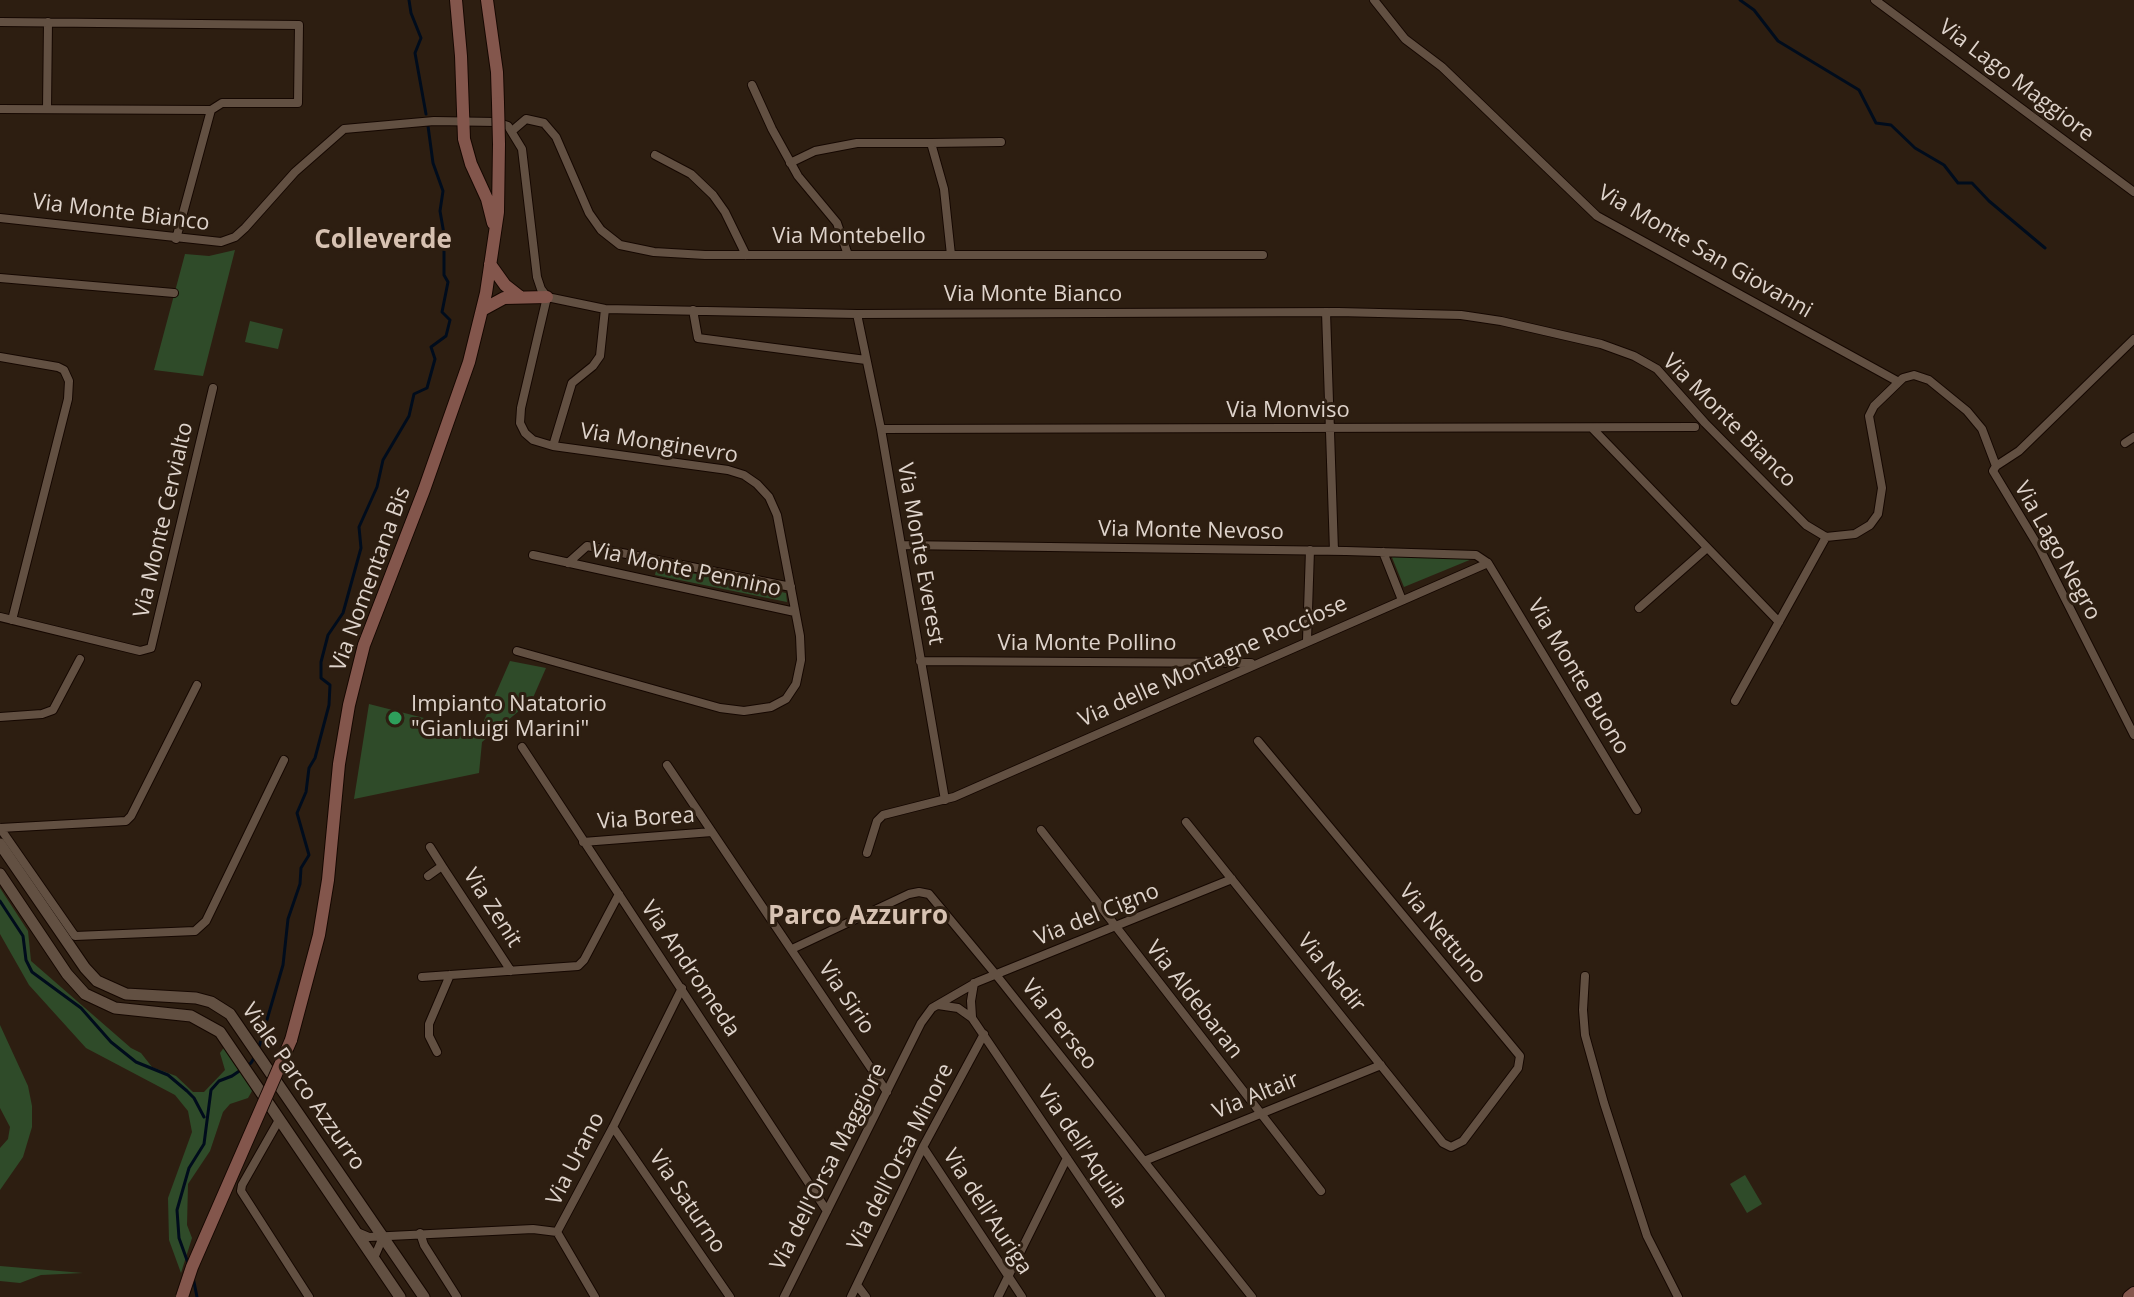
<!DOCTYPE html>
<style>
body{margin:0}
canvas{display:block;background:#2d1e11}
</style>
<canvas width="2134" height="1297"></canvas>
<script>
const c = document.querySelector('canvas').getContext('2d');
c.lineJoin = 'round';
function fillPath(path, color) {
  c.fillStyle = color;
  c.fill(path, 'evenodd');
}
function toPath(rows) {
  const path = new Path2D();
  for (const r of rows) {
    path.moveTo(r[0], r[1]);
    for (let i = 2; i < r.length; i += 2) path.lineTo(r[i], r[i + 1]);
  }
  return path;
}
function strokePath(path, color, width, dash) {
  c.strokeStyle = color;
  c.lineWidth = width;
  c.lineCap = dash ? 'butt' : 'round';
  c.setLineDash(dash || []);
  c.stroke(path);
}
function drawText(font, color, halo, rows, align = 'center') {
  c.font = font + ' "Open Sans",sans-serif';
  c.lineWidth = 6;
  c.setLineDash([]);
  c.textBaseline = 'middle';
  c.strokeStyle = halo;
  c.fillStyle = color;
  for (const [text, x, y, turn = 0] of rows) {
    c.save();
    c.translate(x, y);
    c.rotate((+turn || 0) * Math.PI / 180);
    c.textAlign = isNaN(turn) ? turn : align;
    if (halo) c.strokeText(text, 0, 0);
    c.fillText(text, 0, 0);
    c.restore();
  }
}
const green = toPath([
 [235,250,203,376,154,370,185,254,209,256],
 [250,321,283,329,278,349,245,342],
 [1391,555,1472,559,1404,587],
 [657,566,786,593,787,602,655,575],
 [510,661,546,668,532,700,482,742,479,773,354,799,369,704,479,732],
 [0,888,28,931,31,961,131,1048,141,1053,152,1067,176,1076,193,1092,204,1092,225,1070,220,1053,225,1046,237,1056,252,1091,248,1098,230,1104,223,1112,210,1151,188,1184,187,1225,192,1238,181,1273,169,1240,168,1198,192,1132,188,1111,175,1095,86,1048,29,985,0,934],
 [0,1025,28,1086,32,1106,32,1127,23,1157,0,1190,0,1148,8,1139,10,1127,0,1108],
 [1745,1175,1762,1204,1747,1213,1730,1184],
 [0,1266,83,1273,41,1275,20,1283,0,1281]
]);
const stream = toPath([
 [409,0,411,13,421,38,415,53,426,114],
 [1740,0,1754,10,1778,41,1859,90,1876,123,1891,125,1915,148,1944,165,1958,183,1972,183,1989,201,2045,248],
 [0,901,23,936,26,960,32,972,81,1008,111,1042,136,1062,168,1075,187,1091,194,1098,204,1117],
 [259,1047,283,965,288,919,300,884,301,868,309,855,297,813,306,792,309,768,315,758,329,705,330,685,321,678,321,662,328,635,343,613,361,548,359,527,377,487,383,460,409,416,414,394,427,388,435,359,431,347,446,336,450,320,442,312,448,282,444,275,444,234,440,211,443,191,433,163,428,126],
 [188,1263,179,1238,177,1210,189,1168,204,1144,211,1090,219,1081,232,1076,251,1063,254,1058],
 [193,1277,197,1297]
]);
const minor = toPath([
 [1374,0,1405,39,1442,67,1597,216,1897,381],
 [1875,0,2134,192],
 [0,22,299,25,298,103,222,103,211,110],
 [752,85,772,129,798,176,837,223,848,255],
 [0,109,211,110,176,239],
 [47,109,48,22],
 [512,131,526,119,544,123,556,137,589,213,601,230,620,245,654,252,705,255,1263,255],
 [931,143,1001,142],
 [655,155,691,174,713,195,725,212,746,255],
 [790,163,815,151,857,143,931,143,944,189,951,255],
 [0,218,221,242,235,237,245,228,295,172,344,129,434,121,496,122,508,126,522,149,537,277,541,289,547,297,605,309,857,314,1338,312,1461,315,1501,321,1601,344,1634,356,1657,369,1705,423,1806,525,1826,537,1855,534,1870,525,1878,514,1882,488,1869,416,1874,406,1903,378,1914,375,1929,380,1967,411,1982,429,1996,466],
 [0,278,174,293],
 [693,310,698,338,866,360],
 [1326,312,1334,551],
 [857,314,881,429,945,800],
 [2134,339,2019,451,1996,466,1993,471,2040,549,2134,735],
 [0,357,58,367,64,370,69,381,68,399,12,620],
 [1592,428,1779,622],
 [881,429,1695,427],
 [2125,443,2134,437],
 [553,446,572,383,593,366,600,356,605,309],
 [1383,552,1402,600],
 [533,555,795,612],
 [568,563,587,546,791,587],
 [1488,563,1637,810],
 [1639,608,1707,548],
 [0,617,140,651,151,648,213,388],
 [1307,640,1310,550],
 [517,651,720,708,744,711,771,707,786,699,796,684,801,660,800,636,777,515,769,497,757,484,744,475,728,470,553,446,533,440,525,433,520,423,521,408,547,297],
 [920,661,1251,663],
 [1735,701,1826,537],
 [0,717,42,714,53,710,80,659],
 [522,747,827,1211],
 [667,765,887,1092],
 [1186,822,1443,1143,1451,1147,1463,1141,1518,1068,1520,1056,1258,741],
 [0,828,75,936,195,931,206,921,284,760],
 [0,828,126,821,131,816,197,685],
 [1041,830,1321,1191],
 [583,842,712,832],
 [430,847,442,866],
 [867,853,877,821,883,815,954,797,1488,563,1476,555,1346,551,901,545],
 [428,876,442,866,511,971],
 [792,949,909,894,919,892,929,894,997,976,1252,1297],
 [1585,976,1583,1010,1585,1035,1604,1103,1647,1236,1678,1297],
 [422,977,578,966,584,960,619,894],
 [938,1005,958,1008,972,1018,1161,1297],
 [972,1017,971,1001,974,983],
 [437,1052,429,1036,429,1024,450,975],
 [279,1120,242,1185,241,1191,309,1297],
 [613,1127,730,1297],
 [923,1147,1022,1297],
 [1144,1161,1381,1065],
 [357,1232,369,1237,533,1229,557,1232],
 [557,1232,613,1127,682,988],
 [557,1232,595,1297],
 [420,1233,424,1245,457,1297],
 [374,1258,383,1237],
 [857,1285,866,1297],
 [784,1297,921,1023,932,1008,977,982,1232,879],
 [851,1297,923,1147,984,1034],
 [998,1297,1067,1158]
]);
const tertiary = toPath([
 [0,844,85,968,97,981,126,994,196,998,211,1002,230,1014,424,1297],
 [0,874,67,974,85,994,115,1008,191,1016,220,1032,400,1297]
]);
const secondary = toPath([
 [456,0,461,56,464,139,471,164,487,199,493,223],
 [487,0,497,72,498,103],
 [490,264,505,285,519,296],
 [482,310,504,298,547,297],
 [291,1040,319,935,328,880,339,764,349,705,364,645,424,490,469,362,486,293,498,212,499,144],
 [2129,1297,2134,1293]
]);
const secondaryBridge = toPath([
 [498,103,499,144],
 [182,1297,192,1267,291,1040]
]);
const markers = [
 [395,718,8,"#2e9e5b"]
];
const streetNames = [
 ["Via Lago Maggiore",2016,81,37],
 ["Via Monte Bianco",121,213,7],
 ["Via Montebello",849,237],
 ["Via Monte San Giovanni",1705,252,30],
 ["Via Monte Bianco",1033,295],
 ["Via Monviso",1288,411],
 ["Via Monte Bianco",1729,421,45],
 ["Via Monginevro",659,444,9],
 ["Via Monte Cervialto",164,520,-77],
 ["Via Monte Nevoso",1191,531,1],
 ["Via Lago Negro",2057,551,61],
 ["Via Monte Everest",920,554,80],
 ["Via Monte Pennino",686,570,12],
 ["Via Nomentana Bis",371,579,-70],
 ["Via Monte Pollino",1087,644],
 ["Via delle Montagne Rocciose",1213,662,-24],
 ["Via Monte Buono",1578,677,59],
 ["Via Borea",646,819,-4],
 ["Via Zenit",492,908,57],
 ["Via del Cigno",1097,915,-22],
 ["Via Nettuno",1442,934,50],
 ["Via Andromeda",690,969,56],
 ["Via Nadir",1331,973,51],
 ["Via Sirio",846,998,56],
 ["Via Aldebaran",1194,1000,52],
 ["Via Perseo",1059,1025,52],
 ["Viale Parco Azzurro",303,1087,55],
 ["Via Altair",1256,1096,-22],
 ["Via dell'Aquila",1082,1147,56],
 ["Via dell'Orsa Minore",901,1157,-63],
 ["Via Urano",576,1159,-63],
 ["Via dell'Orsa Maggiore",829,1167,-63],
 ["Via Saturno",687,1202,56],
 ["Via dell'Auriga",987,1212,57]
];
const poiNames = [
 ["Impianto Natatorio",411,705],
 ["\"Gianluigi Marini\"",411,730]
];
const quarterNames = [
 ["Colleverde",383,241],
 ["Parco Azzurro",858,917]
];
fillPath(green, '#2f4b29');
strokePath(stream, '#000c1c', 3);
strokePath(minor, '#150701', 10);
strokePath(tertiary, '#150701', 13);
strokePath(secondary, '#150701', 14);
strokePath(minor, '#625042', 8);
strokePath(tertiary, '#625042', 11);
strokePath(secondary, '#83564c', 12);
strokePath(secondaryBridge, '#150701', 14, []);
strokePath(secondaryBridge, '#83564c', 12);
for (const [x, y, r, color] of markers) {
  const dot = new Path2D();
  dot.arc(x, y, r, 0, 2 * Math.PI);
  c.fillStyle = color;
  c.fill(dot);
  strokePath(dot, '#2d1e11', 3);
}
drawText('22px', '#ded3cb', '#2d1e11', streetNames);
drawText('22px', '#ded3cb', '#2d1e11', poiNames, 'left');
drawText('bold 26px', '#d7c2b2', '#2d1e11', quarterNames);
</script>
